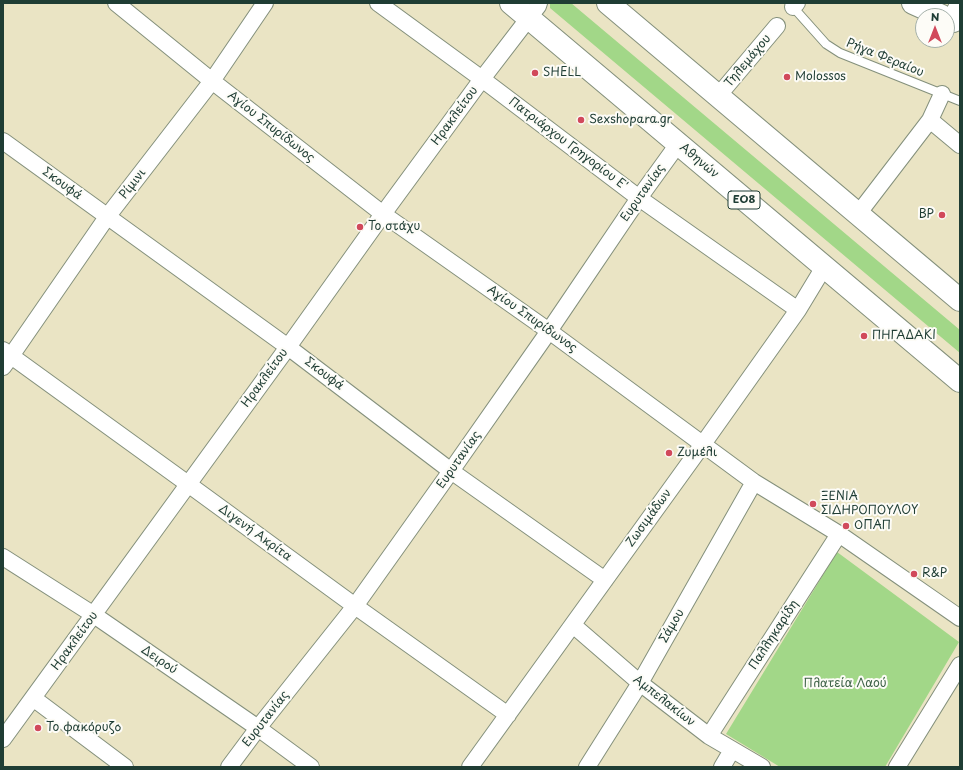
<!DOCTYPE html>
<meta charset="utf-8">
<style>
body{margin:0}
#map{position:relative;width:963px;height:770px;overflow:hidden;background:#eae4c4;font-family:"Playpen Sans",sans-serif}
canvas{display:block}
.frame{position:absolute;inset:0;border:4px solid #1f3d34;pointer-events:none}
.north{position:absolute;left:915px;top:8px;width:40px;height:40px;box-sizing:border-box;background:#fdfcf7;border:1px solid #a4b0a9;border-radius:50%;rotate:0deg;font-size:11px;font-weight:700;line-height:16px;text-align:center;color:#1f3d34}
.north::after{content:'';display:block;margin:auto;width:14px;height:18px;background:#d1495b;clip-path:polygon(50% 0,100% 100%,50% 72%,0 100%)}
</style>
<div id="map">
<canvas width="963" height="770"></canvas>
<div class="frame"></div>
<div class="north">N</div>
</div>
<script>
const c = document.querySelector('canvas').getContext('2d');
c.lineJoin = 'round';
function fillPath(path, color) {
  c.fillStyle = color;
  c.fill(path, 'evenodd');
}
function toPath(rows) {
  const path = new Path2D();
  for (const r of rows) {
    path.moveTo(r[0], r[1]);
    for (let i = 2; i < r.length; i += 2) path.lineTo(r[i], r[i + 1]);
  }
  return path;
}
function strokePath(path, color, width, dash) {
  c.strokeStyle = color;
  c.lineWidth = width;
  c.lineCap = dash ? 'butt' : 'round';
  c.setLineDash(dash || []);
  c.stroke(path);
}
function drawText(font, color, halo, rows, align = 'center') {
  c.font = font + ' "Playpen Sans",sans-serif';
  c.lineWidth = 4;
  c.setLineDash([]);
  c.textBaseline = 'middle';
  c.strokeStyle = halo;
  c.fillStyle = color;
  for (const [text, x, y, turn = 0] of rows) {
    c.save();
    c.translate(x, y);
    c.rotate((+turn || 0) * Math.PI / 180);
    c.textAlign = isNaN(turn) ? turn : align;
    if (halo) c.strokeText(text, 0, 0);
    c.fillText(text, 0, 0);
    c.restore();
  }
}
const green = toPath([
 [550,3,571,3,960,330,960,353,550,8],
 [837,552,959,642,885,767,780,767,726,734]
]);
const lane = toPath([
 [793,7,826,44,840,53,960,101]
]);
const street = toPath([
 [116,3,212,81,383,214,549,331,754,482,839,534,960,618],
 [378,3,482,79,639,198,798,310],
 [793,7,797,3],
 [718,96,777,26],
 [930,120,960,145],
 [3,141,288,347,451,471,605,580],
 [858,214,930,120,942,94],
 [3,350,188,484,355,606,508,715],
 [3,367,11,356,107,217,212,81,265,3],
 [3,557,94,615,258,728,311,767],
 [573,625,640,683,709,736,762,767],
 [33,698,125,767],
 [709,736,839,534],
 [3,739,288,347,383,214,482,79,538,6,539,3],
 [229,767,258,728,355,606,451,471,549,331,639,198,678,144],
 [470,767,703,444,798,310,824,267],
 [587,767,640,683,754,482],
 [722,767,732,750],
 [897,767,960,665]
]);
const secondary = toPath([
 [913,3,942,16],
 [953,21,960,7]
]);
const highway = toPath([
 [511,3,960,381],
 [608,3,960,300]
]);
const markers = [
 [535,73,4,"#d1495b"],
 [787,77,4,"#d1495b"],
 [581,120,4,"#d1495b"],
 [942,215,4,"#d1495b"],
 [360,227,4,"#d1495b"],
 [864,336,4,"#d1495b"],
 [669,453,4,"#d1495b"],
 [813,504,4,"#d1495b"],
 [846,526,4,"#d1495b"],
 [914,574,4,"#d1495b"],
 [38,728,4,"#d1495b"]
];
const shields = [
 [744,200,32]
];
const shieldNames = [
 ["ΕΟ8",744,200]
];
const streetNames = [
 ["Ρήγα Φεραίου",885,58,22],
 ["Τηλεμάχου",748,61,-50],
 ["Ηρακλείτου",455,116,-54],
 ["Αγίου Σπυρίδωνος",271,127,38],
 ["Πατριάρχου Γρηγορίου Ε'",568,144,37],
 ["Αθηνών",699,161,40],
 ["Σκουφά",62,184,36],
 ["Ρίμινι",133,184,-52],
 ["Ευρυτανίας",643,193,-55],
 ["Αγίου Σπυρίδωνος",532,319,35],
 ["Σκουφά",324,374,37],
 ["Ηρακλείτου",265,378,-54],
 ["Ευρυτανίας",459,460,-55],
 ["Ζωσιμάδων",649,518,-54],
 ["Διγενή Ακρίτα",255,533,36],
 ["Σάμου",672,626,-60],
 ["Παλληκαρίδη",774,635,-57],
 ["Ηρακλείτου",75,641,-54],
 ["Δειρού",159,660,34],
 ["Αμπελακίων",664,701,38],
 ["Ευρυτανίας",266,719,-52]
];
const poiNames = [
 ["SHELL",543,73],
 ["Molossos",795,77],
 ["Sexshopara.gr",589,120],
 ["BP",934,215,"right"],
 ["Το στάχυ",368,227],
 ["ΠΗΓΑΔΑΚΙ",872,336],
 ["Ζυμέλι",677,453],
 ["ΞΕΝΙΑ",821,497],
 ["ΣΙΔΗΡΟΠΟΥΛΟΥ",821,511],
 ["ΟΠΑΠ",854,526],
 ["R&P",922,574],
 ["Το φακόρυζο",46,728]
];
const parkNames = [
 ["Πλατεία Λαού",845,684]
];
fillPath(green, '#a2d788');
strokePath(lane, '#84907c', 10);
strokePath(street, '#84907c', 18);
strokePath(secondary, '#84907c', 24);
strokePath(highway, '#84907c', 24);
strokePath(lane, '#fff', 8);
strokePath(street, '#fff', 16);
strokePath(secondary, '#fff', 22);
strokePath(highway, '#fff', 22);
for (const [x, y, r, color] of markers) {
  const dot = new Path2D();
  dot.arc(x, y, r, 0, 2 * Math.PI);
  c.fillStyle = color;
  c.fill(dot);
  strokePath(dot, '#fdfcf7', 1.5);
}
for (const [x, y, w] of shields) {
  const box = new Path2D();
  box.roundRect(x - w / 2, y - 9, w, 18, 3);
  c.fillStyle = '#fdfcf7';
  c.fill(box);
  strokePath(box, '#1f3d34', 1);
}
drawText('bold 11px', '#1f3d34', null, shieldNames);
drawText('12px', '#1f3d34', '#fdfcf7', streetNames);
drawText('12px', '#1f3d34', '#fdfcf7', poiNames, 'left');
drawText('12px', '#406449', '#fdfcf7', parkNames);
</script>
